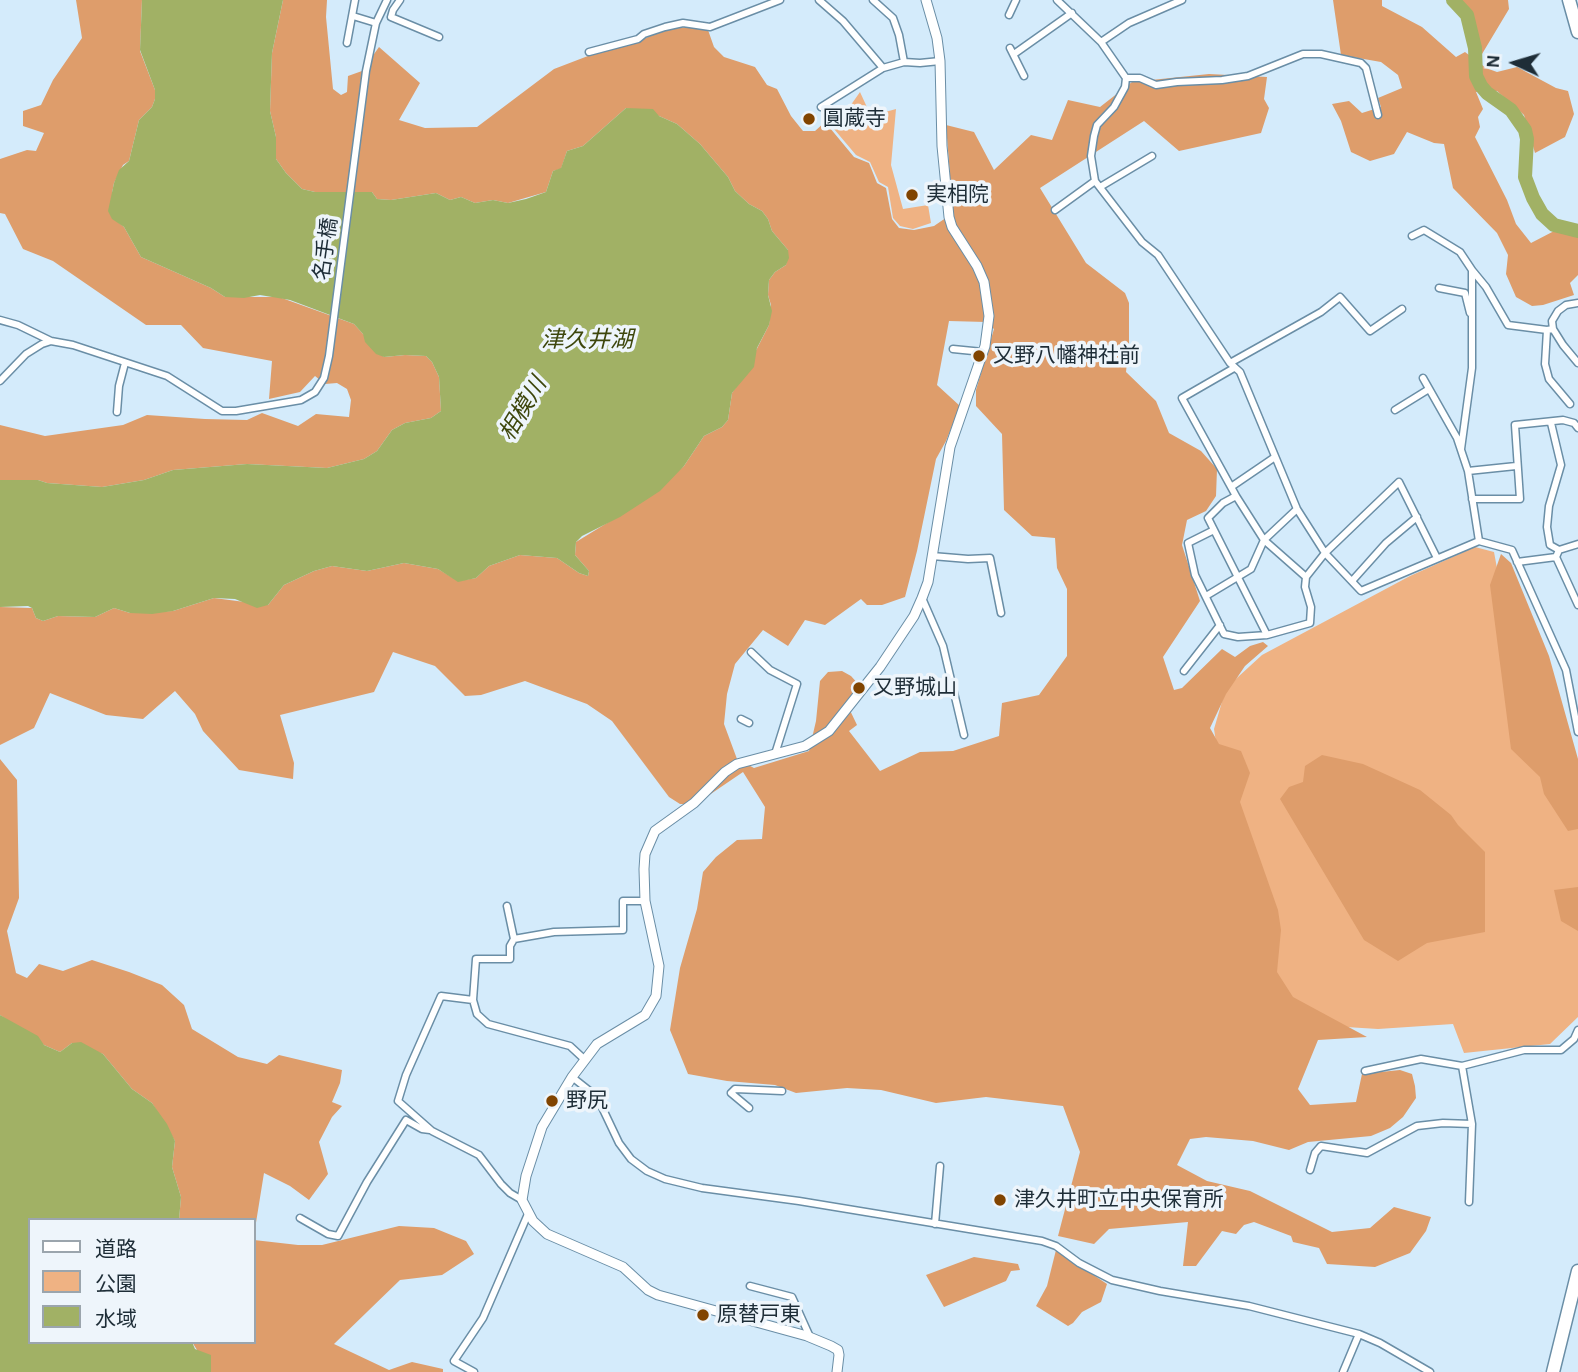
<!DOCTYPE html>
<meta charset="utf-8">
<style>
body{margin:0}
#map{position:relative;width:1578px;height:1372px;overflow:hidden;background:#d4ebfb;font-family:"Alegreya Sans","Noto Sans JP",sans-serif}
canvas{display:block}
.legend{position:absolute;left:28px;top:1218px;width:228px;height:126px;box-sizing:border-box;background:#eef5fb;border:2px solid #9ba5ad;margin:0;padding:9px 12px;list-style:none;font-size:21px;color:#1e2d37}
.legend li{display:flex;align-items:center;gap:14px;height:35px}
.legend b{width:35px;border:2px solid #9ba5ad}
.north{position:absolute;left:1480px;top:28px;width:70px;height:70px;-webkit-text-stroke:5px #eef5fb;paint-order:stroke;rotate:274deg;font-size:19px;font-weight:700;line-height:28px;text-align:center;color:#1e2d37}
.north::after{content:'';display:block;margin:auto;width:24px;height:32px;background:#1e2d37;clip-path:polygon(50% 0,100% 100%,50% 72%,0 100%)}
</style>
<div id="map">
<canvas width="1578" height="1372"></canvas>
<ul class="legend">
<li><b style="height:9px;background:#fff"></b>道路</li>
<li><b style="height:19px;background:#efb283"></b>公園</li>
<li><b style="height:19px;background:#a1b165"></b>水域</li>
</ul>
<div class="north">N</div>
</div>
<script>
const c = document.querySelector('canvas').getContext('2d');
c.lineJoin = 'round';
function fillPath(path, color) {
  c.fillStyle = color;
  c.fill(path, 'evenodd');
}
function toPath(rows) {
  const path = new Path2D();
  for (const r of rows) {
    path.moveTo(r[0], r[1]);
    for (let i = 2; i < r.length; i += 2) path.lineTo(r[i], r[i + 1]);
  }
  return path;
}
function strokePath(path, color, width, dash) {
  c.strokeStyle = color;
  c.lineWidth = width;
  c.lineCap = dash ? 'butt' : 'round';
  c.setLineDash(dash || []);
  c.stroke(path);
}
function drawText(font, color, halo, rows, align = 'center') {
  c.font = font + ' "Alegreya Sans","Noto Sans JP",sans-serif';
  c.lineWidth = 7;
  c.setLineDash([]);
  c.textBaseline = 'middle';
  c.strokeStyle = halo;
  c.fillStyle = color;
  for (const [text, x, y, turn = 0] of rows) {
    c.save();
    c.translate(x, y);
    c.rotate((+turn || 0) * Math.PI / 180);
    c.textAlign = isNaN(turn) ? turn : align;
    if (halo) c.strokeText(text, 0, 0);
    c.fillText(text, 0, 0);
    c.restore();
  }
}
const green = toPath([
 [860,92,871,116,896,109,891,165,903,209,928,205,931,223,913,229,900,226,893,218,888,187,879,182,870,162,856,155,834,129],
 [1475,547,1494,552,1501,590,1578,809,1578,1017,1550,1044,1464,1053,1453,1024,1378,1029,1314,1025,1265,1003,1228,823,1214,729,1226,688,1262,655,1410,576]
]);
const forest = toPath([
 [76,0,142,0,140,51,155,90,155,99,152,107,139,120,129,161,123,165,114,183,112,193,118,222,124,227,141,257,211,288,225,297,279,297,354,324,384,357,405,355,426,356,432,362,439,377,441,411,431,418,405,423,392,430,377,451,364,459,327,468,247,464,173,470,144,480,102,487,47,483,38,480,0,480,0,425,45,436,123,425,147,415,205,419,247,420,262,413,298,426,316,414,349,417,351,400,347,389,337,383,325,384,315,376,300,392,269,399,272,361,203,348,181,325,146,325,53,261,23,249,5,214,0,213,0,159,27,150,36,151,44,133,23,126,23,111,41,105,53,80,82,38],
 [283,0,327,0,326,17,333,89,341,95,347,92,348,76,362,71,379,47,420,83,399,120,425,128,477,127,554,69,601,51,633,44,661,31,686,27,708,30,714,47,724,57,755,67,767,85,777,89,791,116,803,131,815,131,825,122,854,157,869,163,877,183,886,188,892,219,899,228,914,230,934,226,953,213,946,125,974,132,994,170,1031,135,1052,140,1068,100,1100,107,1132,82,1209,74,1267,77,1264,99,1269,108,1261,133,1179,151,1144,121,1040,188,1086,263,1125,293,1129,303,1129,343,1126,372,1156,401,1169,433,1201,451,1217,469,1216,496,1206,511,1187,520,1182,545,1200,601,1163,657,1174,690,1182,688,1222,649,1235,657,1250,646,1263,642,1268,646,1245,666,1226,694,1210,728,1219,744,1241,751,1250,773,1240,802,1278,910,1281,930,1277,972,1293,997,1367,1037,1318,1040,1298,1089,1310,1105,1356,1102,1362,1074,1400,1070,1412,1074,1415,1086,1416,1098,1403,1117,1390,1128,1371,1136,1308,1142,1289,1150,1253,1141,1206,1137,1190,1139,1177,1165,1207,1181,1250,1191,1332,1232,1370,1228,1394,1207,1431,1217,1426,1231,1410,1253,1375,1267,1327,1264,1319,1248,1293,1242,1291,1236,1254,1222,1244,1225,1236,1234,1222,1231,1196,1266,1183,1266,1188,1222,1109,1229,1094,1244,1058,1236,1080,1152,1063,1106,986,1097,936,1103,881,1090,847,1088,796,1093,775,1085,727,1081,688,1074,670,1030,680,968,697,909,703,872,716,857,737,840,762,839,765,807,743,772,696,804,680,804,669,797,612,721,587,704,525,681,481,695,465,696,435,666,393,652,374,692,280,715,294,763,293,779,239,770,203,731,195,714,175,691,143,719,106,715,50,693,34,728,0,745,0,607,32,608,36,618,43,621,58,616,95,617,114,608,130,613,173,611,214,598,268,605,284,585,314,571,332,566,367,571,404,563,438,569,458,581,476,578,489,566,520,555,557,558,579,573,588,576,589,571,575,555,576,542,638,504,684,466,704,436,722,427,728,420,732,393,741,380,769,325,771,305,768,295,769,280,775,272,786,265,788,250,772,231,768,219,762,211,749,204,735,191,728,177,700,144,677,124,659,116,626,108,583,146,567,151,561,169,553,171,546,192,508,203,493,200,475,203,461,197,450,200,436,193,391,200,377,199,372,192,315,192,302,189,286,173,276,159,276,137,270,111,272,53],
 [949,321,986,322,994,329,976,390,976,406,1002,434,1004,510,1032,536,1055,538,1057,568,1067,589,1067,656,1039,695,1002,703,999,736,953,751,920,752,880,771,849,731,857,725,846,702,860,686,851,676,842,671,828,672,820,681,816,721,809,751,754,768,737,759,724,724,727,694,735,664,763,630,788,646,805,620,825,625,861,599,867,605,882,605,905,597,917,551,936,459,946,441,960,406,937,385],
 [1333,0,1382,0,1382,6,1422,27,1456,57,1465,52,1486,68,1497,72,1517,67,1556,88,1568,91,1574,114,1565,137,1535,153,1524,115,1497,91,1476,92,1483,109,1478,117,1480,127,1475,137,1507,200,1516,224,1531,243,1558,229,1578,231,1578,275,1570,283,1574,295,1543,305,1532,306,1516,297,1506,274,1508,255,1497,233,1453,188,1444,144,1434,143,1407,132,1394,154,1370,161,1351,152,1341,121,1332,104,1349,101,1362,113,1381,107,1378,98,1402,88,1398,75,1381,62,1341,55],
 [1457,0,1508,0,1509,9,1482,54,1468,43,1469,12],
 [1501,554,1511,563,1549,656,1578,759,1578,829,1568,831,1544,794,1540,777,1511,749,1490,585],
 [1322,755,1363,764,1420,790,1451,815,1458,825,1485,852,1485,932,1427,943,1398,961,1364,940,1280,799,1289,787,1303,782,1305,766],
 [0,759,17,780,19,898,7,931,16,973,27,978,39,964,63,971,92,960,129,972,162,985,184,1005,192,1029,238,1057,267,1064,279,1055,342,1070,340,1083,332,1102,342,1106,332,1117,319,1142,328,1174,309,1200,290,1186,264,1173,254,1235,254,1220,179,1220,181,1197,172,1167,175,1141,152,1103,132,1089,103,1054,72,1043,60,1052,44,1045,0,1015],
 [1578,887,1578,931,1561,921,1554,890],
 [399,1226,434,1228,466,1241,474,1254,442,1275,400,1280,334,1344,389,1370,412,1362,443,1369,443,1372,211,1372,192,1342,254,1342,254,1240,298,1245,322,1245],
 [1056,1250,1107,1284,1101,1302,1082,1312,1073,1323,1068,1326,1036,1306,1047,1286],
 [974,1257,1018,1264,1020,1270,1011,1271,1006,1281,944,1307,926,1275]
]);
const water = toPath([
 [142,0,283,0,272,53,270,111,276,137,276,159,286,173,302,189,315,192,372,192,377,199,391,200,436,193,450,200,461,197,475,203,493,200,508,203,526,199,546,192,553,171,561,168,567,151,583,146,626,108,653,109,659,116,677,124,700,144,728,177,735,191,749,204,762,211,768,219,772,231,788,250,789,258,786,265,775,272,769,280,768,295,772,311,769,325,757,348,754,367,732,393,728,420,722,427,704,436,684,466,660,491,620,517,582,536,576,542,575,555,589,571,588,576,579,573,557,558,520,555,489,566,476,578,458,582,438,569,404,563,367,571,332,566,314,571,284,585,268,605,257,608,235,599,214,598,173,611,152,614,130,613,114,608,95,617,58,616,43,621,36,618,32,608,28,606,0,607,0,480,38,480,47,483,102,487,144,480,173,470,247,464,327,468,364,459,377,451,392,430,405,423,431,418,441,411,439,377,432,362,426,356,405,355,384,357,376,354,365,342,363,334,354,324,290,300,260,295,244,298,225,297,211,288,141,257,124,227,112,219,108,211,114,183,119,170,129,161,139,120,152,107,155,99,155,90,140,50],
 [0,1015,38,1036,44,1045,60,1052,72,1043,81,1042,103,1054,132,1089,152,1103,167,1124,175,1141,172,1167,181,1197,179,1220,30,1220,30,1342,192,1342,195,1349,211,1355,211,1372,0,1372]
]);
const river = toPath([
 [1453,0,1467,15,1475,48,1476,76,1481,86,1487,93,1511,110,1525,130,1527,139,1525,177,1533,198,1542,214,1554,225,1578,231]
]);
const street = toPath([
 [400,0,393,10,391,17,439,37],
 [819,0,843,21,883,68],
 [873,0,893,18,899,35,904,62],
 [1057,0,1101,42,1126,78,1125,87,1114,107,1097,125,1094,136,1091,156,1095,181,1142,242,1158,255,1230,363,1240,372,1297,509,1325,553,1361,591,1479,541,1512,550,1566,670,1578,732],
 [1009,15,1016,0],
 [353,16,376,23],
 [1101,42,1129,23,1182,0],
 [347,43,355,0],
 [1010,48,1024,76],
 [589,52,638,39,644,34,665,27,683,23,710,27,780,0],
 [1014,54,1072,13],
 [1126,78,1140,78,1156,85,1177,82,1222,80,1248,76,1303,54,1321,54,1361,63,1366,68,1378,115],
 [821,107,883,68,904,62,920,63,940,61],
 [1100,187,1152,156],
 [1055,210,1095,181],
 [1412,236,1424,230,1460,252,1472,270,1472,368,1461,449],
 [1472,270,1486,287,1508,325,1547,330,1553,329],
 [1439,288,1465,293,1470,313],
 [1578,303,1566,305,1558,311,1552,321,1553,329,1563,345,1578,363],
 [0,320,18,325,51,341],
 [1547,330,1545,364,1549,379,1570,404],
 [953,349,983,352],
 [1230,363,1321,312,1340,297,1370,331,1402,309],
 [1234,368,1182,398,1236,496,1223,503,1208,518,1267,635],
 [1423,378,1457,438,1468,471,1479,541],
 [0,381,26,354,42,344,51,341,73,345,167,376,222,411,236,411,301,400,315,392,324,378,329,356,366,71,376,23,387,0],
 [1395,410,1429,389],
 [117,412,119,386,125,363],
 [1551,423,1561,465,1549,506,1547,527,1550,545,1559,550],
 [1468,471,1516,466],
 [1231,487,1275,457],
 [1236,496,1264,540,1306,577],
 [1472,499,1520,499,1515,425,1563,420,1574,423,1578,428],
 [1214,530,1188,543,1195,575,1224,634,1238,637,1267,635,1310,623,1311,607,1305,587,1306,577,1325,553,1399,482,1437,558],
 [932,556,968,559,990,558,1001,613],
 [1556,557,1578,605],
 [1517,562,1556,557,1559,550,1578,544],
 [1352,581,1386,543,1417,517],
 [1206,596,1251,569,1264,540,1297,509],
 [922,598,943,646,964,735],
 [751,652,770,670,797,684,775,754],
 [1184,671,1220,625],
 [741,719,749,723],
 [507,906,514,939],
 [473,1000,441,996,406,1075,398,1101,432,1131,479,1155,501,1184,510,1193,522,1200],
 [584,1059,570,1046,488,1024,477,1014,473,1000,476,959,510,959,510,946,514,939,554,932,623,930,623,901,645,901],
 [1462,1066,1524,1050,1561,1050,1574,1039,1578,1030],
 [1365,1071,1421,1059,1462,1066,1472,1124,1469,1202],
 [572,1077,591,1092,600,1103,619,1143,631,1159,647,1171,665,1179,702,1188,799,1201,1042,1241,1056,1246,1079,1263,1112,1280,1160,1291,1249,1306,1359,1334,1380,1343,1430,1372],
 [749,1108,731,1093,735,1089,782,1091],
 [1310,1170,1315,1153,1321,1146,1367,1153,1417,1126,1443,1123,1472,1124],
 [300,1218,328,1234,338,1236,367,1182,406,1120,422,1129,430,1130],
 [935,1224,940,1166],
 [750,1286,792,1297,810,1337],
 [474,1372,454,1361,483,1318,528,1214],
 [1343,1372,1359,1334]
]);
const secondary = toPath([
 [837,1372,839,1355,838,1350,831,1346,807,1336,658,1295,648,1290,623,1267,547,1234,533,1221,522,1200,526,1176,542,1127,572,1077,597,1044,645,1015,656,996,659,966,645,901,644,869,645,854,655,831,694,803,725,772,737,764,805,746,829,731,880,667,914,616,922,598,928,582,950,447,985,346,989,316,984,282,977,266,952,227,949,217,942,146,940,61,937,38,926,0]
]);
const highway = toPath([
 [1569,0,1578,32],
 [1553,1372,1578,1271]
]);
const markers = [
 [809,119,7,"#814400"],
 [912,195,7,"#814400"],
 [979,356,7,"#814400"],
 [859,688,7,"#814400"],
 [552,1101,7,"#814400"],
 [1000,1200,7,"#814400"],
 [703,1315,7,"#814400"]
];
const poiNames = [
 ["圓蔵寺",823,119],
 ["実相院",926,195],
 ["又野八幡神社前",993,356],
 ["又野城山",873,688],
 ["野尻",566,1101],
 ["津久井町立中央保育所",1014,1200],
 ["原替戸東",717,1315]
];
const streetNames = [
 ["名手橋",326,249,-82]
];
const waterNames = [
 ["津久井湖",587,340],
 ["相模川",523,409,-59]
];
fillPath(green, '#efb283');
fillPath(forest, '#de9d6b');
fillPath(water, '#a1b165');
strokePath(river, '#a1b165', 14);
strokePath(street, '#6a8ea6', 9);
strokePath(secondary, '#6a8ea6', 11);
strokePath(highway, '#6a8ea6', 15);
strokePath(street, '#fff', 6);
strokePath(secondary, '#fff', 9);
strokePath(highway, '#fff', 12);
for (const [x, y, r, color] of markers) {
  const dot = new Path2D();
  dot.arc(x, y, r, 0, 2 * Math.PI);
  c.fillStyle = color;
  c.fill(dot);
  strokePath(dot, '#eef5fb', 2.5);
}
drawText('21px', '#1e2d37', '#eef5fb', poiNames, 'left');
drawText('21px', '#1e2d37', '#eef5fb', streetNames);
drawText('italic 23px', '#3d460c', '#eef5fb', waterNames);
</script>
